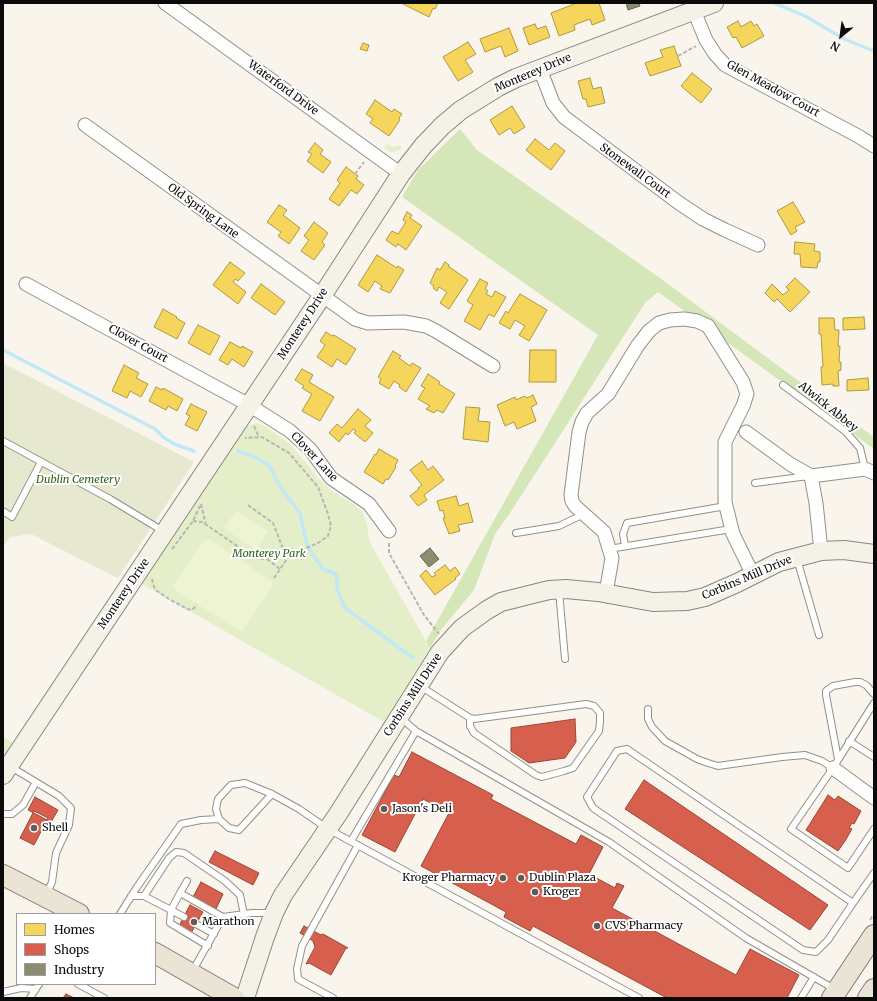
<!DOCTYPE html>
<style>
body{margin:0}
#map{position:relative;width:877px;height:1001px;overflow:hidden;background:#f9f5ec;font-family:Merriweather,serif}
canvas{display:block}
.frame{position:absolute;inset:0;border:4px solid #0a0a0a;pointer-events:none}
.legend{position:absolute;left:16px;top:913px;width:140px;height:72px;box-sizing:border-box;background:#fff;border:1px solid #9d9d9d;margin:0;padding:5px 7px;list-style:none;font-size:12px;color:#0a0a0a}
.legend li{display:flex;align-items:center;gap:8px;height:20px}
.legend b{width:20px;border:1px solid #9d9d9d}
.north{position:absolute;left:821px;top:16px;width:40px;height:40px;-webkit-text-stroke:3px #fff;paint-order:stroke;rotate:209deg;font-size:11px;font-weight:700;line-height:16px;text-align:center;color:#0a0a0a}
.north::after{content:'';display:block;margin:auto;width:14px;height:18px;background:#0a0a0a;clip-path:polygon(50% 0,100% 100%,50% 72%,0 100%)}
</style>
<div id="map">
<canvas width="877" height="1001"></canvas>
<div class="frame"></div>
<ul class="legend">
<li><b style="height:11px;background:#f6d55c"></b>Homes</li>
<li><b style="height:11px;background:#d6604d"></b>Shops</li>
<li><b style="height:11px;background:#8c8c6e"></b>Industry</li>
</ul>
<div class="north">N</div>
</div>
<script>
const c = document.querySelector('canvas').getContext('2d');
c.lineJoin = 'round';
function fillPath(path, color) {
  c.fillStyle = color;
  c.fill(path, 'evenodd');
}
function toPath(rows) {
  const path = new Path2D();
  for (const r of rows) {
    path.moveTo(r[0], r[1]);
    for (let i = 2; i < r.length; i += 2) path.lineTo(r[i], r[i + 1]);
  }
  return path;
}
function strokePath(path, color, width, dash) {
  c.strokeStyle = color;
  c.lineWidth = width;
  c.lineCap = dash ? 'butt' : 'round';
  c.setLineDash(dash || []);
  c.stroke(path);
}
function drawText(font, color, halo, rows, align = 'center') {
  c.font = font + ' Merriweather,serif';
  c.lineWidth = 4;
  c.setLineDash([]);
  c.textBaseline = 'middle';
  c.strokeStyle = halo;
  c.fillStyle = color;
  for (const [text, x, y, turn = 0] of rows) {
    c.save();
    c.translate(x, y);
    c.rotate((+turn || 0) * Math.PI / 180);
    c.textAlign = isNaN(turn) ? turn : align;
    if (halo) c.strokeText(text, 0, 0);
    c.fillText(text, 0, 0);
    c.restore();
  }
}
const green = toPath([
 [618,29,617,31,556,54,554,52],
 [386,144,395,147,400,145,401,146,401,149,397,151,392,152,388,151,384,148],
 [256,423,265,426,290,444,321,481,331,490,341,497,352,503,362,511,367,524,368,533,370,543,430,648,384,722,142,584,247,426],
 [3,737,15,744,3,761]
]);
const forest = toPath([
 [460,129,477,150,660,278,874,437,874,449,658,292,645,303,512,510,495,534,474,590,441,630,430,648,426,641,598,335,402,197,418,170]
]);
const cemetery = toPath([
 [3,363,194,462,118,578,31,534,10,537,3,547]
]);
const pitch = toPath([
 [236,510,268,531,256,550,224,528],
 [209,539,273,582,273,586,243,630,239,630,175,590,173,585,204,540]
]);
const homes = toPath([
 [401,3,438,3,435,9,433,8,429,17,401,3],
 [577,3,599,3,605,20,592,25,590,19,574,25,575,30,559,36,551,13,577,3],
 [738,21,741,27,751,21,754,26,757,24,764,36,742,48,736,37,733,38,727,27,738,21],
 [535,24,537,29,546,26,550,37,529,45,523,28,535,24],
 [509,28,518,51,505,57,501,46,485,52,480,39,509,28],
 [468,42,476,54,465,60,473,72,458,81,443,57,468,42],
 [363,43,369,45,367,51,360,49,363,43],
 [674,46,681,66,650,76,645,63,663,57,660,50,674,46],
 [692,73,712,89,701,103,681,86,692,73],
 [590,78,593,89,601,87,605,103,588,107,586,99,583,99,578,81,590,78],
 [375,100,392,112,394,109,402,114,399,118,400,120,389,136,370,123,373,119,366,114,375,100],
 [512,106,525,127,514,134,510,128,499,135,490,120,512,106],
 [535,139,549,150,555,143,565,151,551,170,526,150,535,139],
 [315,143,323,150,320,154,331,162,323,173,307,161,312,154,308,152,315,143],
 [346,167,358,176,356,179,364,185,357,194,351,190,339,206,329,199,340,183,337,180,346,167],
 [793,202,805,222,795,227,797,231,791,235,777,211,793,202],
 [279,205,287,210,283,215,300,228,289,244,278,236,281,232,267,222,279,205],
 [407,212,412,215,410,218,422,226,406,250,398,244,396,247,386,240,392,231,398,234,406,222,403,220,407,212],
 [314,222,328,233,322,242,325,245,314,260,301,251,309,240,304,236,314,222],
 [795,242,815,244,814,251,820,252,820,262,818,262,817,268,801,267,800,254,794,254,795,242],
 [377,255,397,268,398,266,404,270,390,293,380,289,382,286,375,281,368,292,358,285,377,255],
 [230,262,245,273,238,281,235,279,233,282,246,292,238,304,213,285,230,262],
 [445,262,449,265,448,266,468,280,449,309,440,303,447,292,439,287,437,291,433,288,434,286,430,283,437,268,440,270,445,262],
 [795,278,810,292,790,312,777,299,774,302,765,293,772,284,783,295,789,290,786,287,795,278],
 [480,279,488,283,485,289,488,291,486,294,492,297,495,291,506,297,494,317,489,314,480,330,464,321,473,305,467,301,480,279],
 [261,284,285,302,275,315,251,298,261,284],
 [520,294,547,310,529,341,519,335,525,326,515,320,510,329,499,323,506,311,508,313,520,294],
 [163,309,177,317,176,318,185,323,177,339,154,327,163,309],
 [864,317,865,329,843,330,843,318,864,317],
 [819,318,834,318,835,330,839,330,838,346,840,346,839,362,841,362,841,370,838,371,839,386,833,386,833,384,822,385,821,367,823,367,821,334,819,334,819,318],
 [198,325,220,336,210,355,188,343,198,325],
 [326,332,332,336,334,335,356,349,346,365,337,359,332,367,317,357,325,345,320,341,326,332],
 [230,342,241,348,242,346,253,352,244,367,232,359,228,365,219,360,230,342],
 [530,350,556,350,556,382,529,382,530,350],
 [393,351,401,356,399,358,410,366,412,363,421,368,406,392,399,387,400,385,394,381,389,389,379,383,381,379,378,377,393,351],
 [124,365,139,373,136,378,148,384,141,397,130,391,127,398,112,391,124,365],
 [302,369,313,375,309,382,334,397,320,421,302,411,312,394,302,388,304,386,295,380,302,369],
 [428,374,440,382,439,384,455,394,443,413,437,410,434,413,426,409,430,406,418,399,425,388,421,386,428,374],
 [868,378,869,390,847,391,847,380,868,378],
 [156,387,162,390,163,388,183,399,177,411,168,406,166,410,149,401,156,387],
 [533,395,537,404,531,407,536,421,517,429,514,422,505,426,497,405,515,397,516,400,525,396,527,398,533,395],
 [191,404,207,412,197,431,185,425,190,416,186,414,191,404],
 [466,407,480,408,478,421,490,422,488,442,463,439,466,407],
 [358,409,371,420,365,426,373,433,365,442,354,433,356,431,353,429,348,435,346,433,339,442,329,433,337,424,342,428,358,409],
 [379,449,398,460,395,466,396,467,388,480,386,479,383,484,364,472,375,454,376,455,379,449],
 [422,461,428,470,433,466,444,480,424,495,427,500,418,506,410,496,419,489,418,488,422,485,410,470,422,461],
 [456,496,459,506,468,503,473,522,458,525,460,531,449,534,443,518,445,518,443,510,440,511,437,501,456,496],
 [445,565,450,571,455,567,460,574,455,578,456,579,435,595,420,576,426,570,432,577,436,575,434,573,445,565]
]);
const shops = toPath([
 [575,719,576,742,565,758,529,763,511,751,511,728,575,719],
 [412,752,493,795,491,799,576,844,581,835,603,847,589,874,615,888,617,883,624,886,612,908,736,975,750,949,799,975,787,998,667,998,533,926,530,931,504,917,506,912,421,866,449,813,423,799,395,852,362,835,394,775,399,777,412,752],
 [644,780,828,905,810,930,625,809,644,780],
 [828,795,835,800,838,796,861,811,854,824,852,823,849,828,852,829,845,841,838,851,806,830,828,795],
 [35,797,58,810,51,822,28,810,35,797],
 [34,811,48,818,34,845,20,838,34,811],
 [215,851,259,873,253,885,209,862,215,851],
 [201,882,223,894,216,909,193,897,201,882],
 [190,905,203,912,191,933,179,926,190,905],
 [304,926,321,935,323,934,348,948,346,948,331,975,309,963,306,964,315,947,313,941,300,933,304,926],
 [66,994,74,998,63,998,66,994]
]);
const industry = toPath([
 [626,3,639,3,640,6,628,10,626,3],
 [430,548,439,559,429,567,420,556,430,548]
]);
const stream = toPath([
 [774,3,805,16,844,39,874,51],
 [3,350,155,429,163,437,174,444,194,451],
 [238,451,254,457,269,465,280,487,300,513,306,541,311,552,323,569,334,573,337,576,337,589,345,608,413,658]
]);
const path = toPath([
 [678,56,696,46],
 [355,174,364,162],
 [254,426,259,437],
 [201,504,206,525],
 [248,505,273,523,285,554],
 [193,521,202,522,255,558,265,559,285,554,299,551,318,543,328,536,331,526,328,514,318,487,289,453,262,437,245,438],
 [389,543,389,553,424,615,439,634],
 [172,549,193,521,200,506],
 [267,559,280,569],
 [274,578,291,553],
 [152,579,154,587,157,591,169,599,187,609,192,610,197,605],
 [870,920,874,914]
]);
const lane = toPath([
 [783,385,845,431,860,448,865,469],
 [3,441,110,499,163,531],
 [755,483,808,476],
 [3,511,12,517,41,462],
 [516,533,559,526,584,514],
 [625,546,623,534,627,523,726,506],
 [609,549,731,529],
 [797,559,819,635],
 [559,591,565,659],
 [420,686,470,718,474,719,586,704,594,706,600,713,600,722,599,731,573,768,564,771,542,777,536,775,474,733,470,726,470,718],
 [874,703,833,768,791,829,848,868,874,829],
 [648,709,648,719,652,727,665,741,697,759,708,763,718,766,782,757,805,755,822,761,833,768],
 [401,718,416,731,609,842,746,938,836,990],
 [849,741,874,757],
 [838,759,826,695,826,691,833,686,855,682,860,682,866,685,874,694],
 [11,767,59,796,71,808,69,825,56,853,52,882,47,893],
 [272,794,239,830,229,828,219,819,216,809,218,799,231,785,245,783,272,794,299,809,328,829,639,998],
 [3,814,12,814,23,805,36,782],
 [351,841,416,731],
 [180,893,187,881],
 [131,896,144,896,171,910,180,893,223,917,252,913,272,913],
 [144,896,169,858,176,852,184,853,225,881,240,895,244,915],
 [853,903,627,749,617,751,587,797,593,808,803,950,816,952,828,940,853,903,874,873],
 [120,914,137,887,181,824,201,820,219,819],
 [184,917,171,910,170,923,208,946],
 [196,924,214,934],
 [192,972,223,917],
 [78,984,104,998],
 [3,992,21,988,36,989],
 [30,998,39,984],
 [333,998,298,979,297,969,302,946,358,845],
 [801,998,814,977]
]);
const street = toPath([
 [165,3,401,174],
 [694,11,706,40,715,54,725,65,858,136,874,146],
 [540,69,553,103,564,117,679,203,703,219,725,230,758,245],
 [85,125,355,319,368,323,404,322,426,326,436,331,493,366],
 [26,284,249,405,290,431,310,449,331,478,369,504,389,531],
 [746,432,790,464,811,476,865,469,874,473],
 [811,476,816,503,821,551],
 [606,593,612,558,604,532,575,506,572,501,571,495,579,432,582,422,587,413,608,394,638,345,649,331,659,323,670,320,684,319,697,321,708,326,743,382,747,394,743,406,725,442,725,502,733,534,753,575],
 [833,768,874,798]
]);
const secondary = toPath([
 [3,775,322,296,401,174,423,146,442,126,461,110,498,87,516,78,714,3],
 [245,998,265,937,274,913,283,895,338,814,440,652,462,628,487,610,501,602,549,590,566,589,598,592,653,602,687,601,705,597,737,583,779,562,821,551,844,550,874,554]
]);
const primary = toPath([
 [3,875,79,914],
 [155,953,234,998],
 [832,998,874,935],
 [868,998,874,989]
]);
const markers = [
 [384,809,4,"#5e5c59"],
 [34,828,4,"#5e5c59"],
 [503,878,4,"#5e5c59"],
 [521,878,4,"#5e5c59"],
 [535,892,4,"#5e5c59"],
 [194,922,4,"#5e5c59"],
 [597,926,4,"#5e5c59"]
];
const streetNames = [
 ["Monterey Drive",533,73,-23],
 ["Waterford Drive",283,88,36],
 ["Glen Meadow Court",773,89,29],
 ["Stonewall Court",635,171,36],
 ["Old Spring Lane",203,211,36],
 ["Monterey Drive",303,324,-57],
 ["Clover Court",138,344,29],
 ["Alwick Abbey",828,407,39],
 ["Clover Lane",314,457,47],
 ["Corbins Mill Drive",747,578,-23],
 ["Monterey Drive",124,594,-56],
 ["Corbins Mill Drive",413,695,-57]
];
const parkNames = [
 ["Dublin Cemetery",78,480],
 ["Monterey Park",269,554]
];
const poiNames = [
 ["Jason's Deli",392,809],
 ["Shell",42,828],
 ["Kroger Pharmacy",495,878,"right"],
 ["Dublin Plaza",529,878],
 ["Kroger",543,892],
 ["Marathon",202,922],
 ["CVS Pharmacy",605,926]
];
fillPath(green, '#e4efca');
fillPath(forest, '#d5e7b8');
fillPath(cemetery, '#e6e9cf');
fillPath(pitch, '#eef3d4');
fillPath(homes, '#f6d55c');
strokePath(homes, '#af9843', 1);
fillPath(shops, '#d6604d');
strokePath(shops, '#994639', 1);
fillPath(industry, '#8c8c6e');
strokePath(industry, '#656550', 1);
strokePath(stream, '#c0e8f5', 3.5);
strokePath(lane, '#92908c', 8);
strokePath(street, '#92908c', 15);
strokePath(secondary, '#888682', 20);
strokePath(primary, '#7f7d79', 22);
strokePath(path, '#b7b6b5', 2, [4, 2]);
strokePath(lane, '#fefefc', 6);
strokePath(street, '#fefefc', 13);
strokePath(secondary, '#f4f1e6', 18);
strokePath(primary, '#ebe4d5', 20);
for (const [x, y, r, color] of markers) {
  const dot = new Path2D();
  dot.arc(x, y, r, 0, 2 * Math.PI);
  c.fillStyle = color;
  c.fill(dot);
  strokePath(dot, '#fff', 1.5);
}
drawText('11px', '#0a0a0a', '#fff', streetNames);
drawText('italic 11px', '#2f6318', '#fff', parkNames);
drawText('11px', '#0a0a0a', '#fff', poiNames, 'left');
</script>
